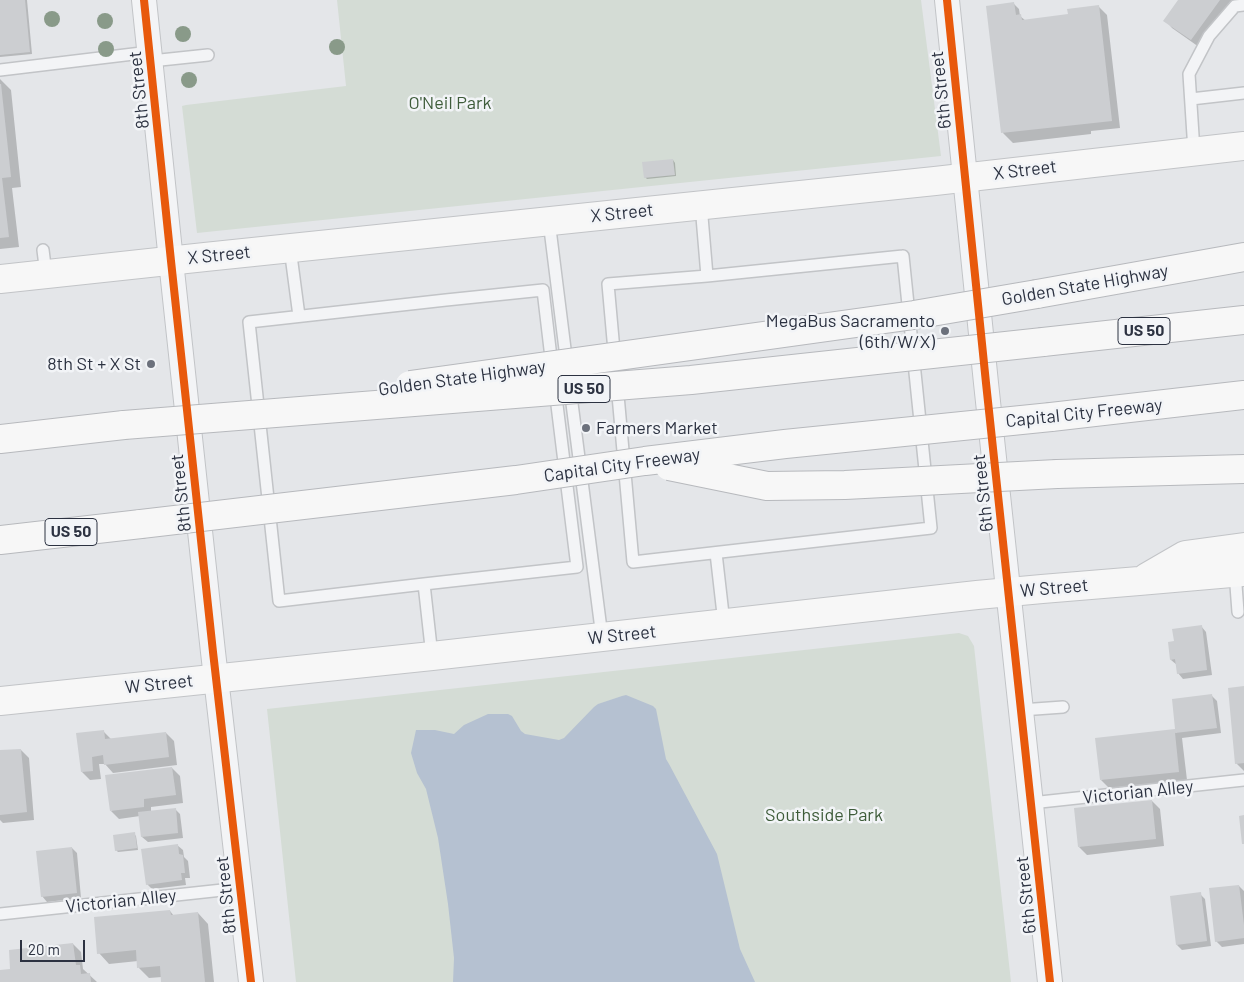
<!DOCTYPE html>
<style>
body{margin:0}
#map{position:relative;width:1244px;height:982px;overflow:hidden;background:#e4e6e9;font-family:Barlow,sans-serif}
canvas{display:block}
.scale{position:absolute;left:20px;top:940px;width:65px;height:22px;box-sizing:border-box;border:2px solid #2c3241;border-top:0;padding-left:6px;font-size:15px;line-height:18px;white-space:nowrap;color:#2c3241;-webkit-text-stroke:4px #f2f4f7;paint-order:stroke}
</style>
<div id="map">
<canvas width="1244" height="982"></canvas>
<div class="scale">20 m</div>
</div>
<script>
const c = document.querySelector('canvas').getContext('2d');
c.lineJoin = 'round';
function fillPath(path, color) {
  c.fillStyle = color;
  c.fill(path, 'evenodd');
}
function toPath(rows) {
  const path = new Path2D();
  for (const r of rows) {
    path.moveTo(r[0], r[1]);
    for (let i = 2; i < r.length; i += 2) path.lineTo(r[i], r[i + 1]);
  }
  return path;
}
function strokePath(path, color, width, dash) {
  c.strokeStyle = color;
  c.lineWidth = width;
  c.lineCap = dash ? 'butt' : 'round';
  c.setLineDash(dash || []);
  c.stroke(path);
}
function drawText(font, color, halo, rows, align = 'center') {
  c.font = font + ' Barlow,sans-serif';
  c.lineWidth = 5;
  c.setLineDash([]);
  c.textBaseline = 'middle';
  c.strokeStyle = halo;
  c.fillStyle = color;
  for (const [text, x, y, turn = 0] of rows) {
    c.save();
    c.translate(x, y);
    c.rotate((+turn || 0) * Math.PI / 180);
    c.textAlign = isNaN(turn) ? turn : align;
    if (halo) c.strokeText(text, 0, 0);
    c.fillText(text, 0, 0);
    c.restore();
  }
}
const green = toPath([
 [337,0,921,0,941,156,197,233,182,106,186,105,346,86],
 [959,633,968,636,974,646,1011,982,296,982,267,709]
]);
const water = toPath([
 [626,695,653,706,656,709,666,759,669,764,717,854,740,949,755,982,453,982,454,958,448,904,438,838,426,789,417,773,411,753,416,730,435,730,454,734,464,725,488,714,508,714,512,716,521,731,525,734,559,740,564,738,594,707,598,704,622,696]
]);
const shadow = toPath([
 [0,0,27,0,32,54,0,57],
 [1180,0,1234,0,1199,47,1172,28,1165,20],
 [1014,4,1019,9,1020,16,1026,21,1069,15,1099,7,1107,15,1120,128,1091,131,1091,134,1013,143,1003,133,988,7],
 [0,79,11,90,21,187,12,188,19,247,0,249],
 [673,160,675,163,676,176,647,179,645,177],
 [1201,626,1206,632,1212,675,1183,679,1178,673,1177,665,1171,660,1175,642],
 [1244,688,1244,771,1236,763],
 [1212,696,1217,701,1221,733,1182,738,1187,780,1109,788,1101,780,1175,731,1177,733,1173,700],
 [103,731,112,740,166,733,174,741,177,765,113,773,105,764,99,764,101,779,90,780,82,772],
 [21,750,29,758,34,820,3,823,0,820,0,752],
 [172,768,180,776,183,803,151,807,151,812,175,809,180,814,183,838,148,842,142,837,140,816,119,819,111,811],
 [1152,801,1160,809,1164,846,1087,855,1079,847],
 [134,834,136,836,138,850,118,852,116,850],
 [177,845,183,850,184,857,188,861,190,878,185,878,186,885,152,889,147,884],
 [72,848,77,853,81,898,47,902,42,896],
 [1239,886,1244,891,1244,944,1222,947,1216,941],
 [1200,894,1205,899,1211,946,1182,950,1177,945],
 [170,911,174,916,198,913,208,924,214,982,162,982,162,977,149,978,139,968,138,961,109,964,99,953],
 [73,944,81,952,83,969,97,982,0,982,0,972,12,970]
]);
const building = toPath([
 [0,0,25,0,30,52,0,55],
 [1178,0,1220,0,1191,40,1163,21],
 [1014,2,1016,15,1021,14,1022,20,1068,14,1067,9,1099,5,1112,121,1001,133,986,6],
 [0,84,1,84,11,177,2,178,9,237,0,238],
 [673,159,675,175,644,178,642,162],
 [1202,625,1207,670,1177,674,1175,659,1170,660,1168,642,1174,641,1172,629],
 [1244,686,1244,763,1235,764,1228,688],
 [1212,694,1217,728,1175,733,1179,772,1100,780,1095,738,1175,729,1172,699],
 [104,730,105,739,166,732,169,757,104,765,103,755,92,757,93,771,81,772,76,733],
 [21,749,27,812,0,815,0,750],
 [172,767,176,795,144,799,144,807,110,811,105,775],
 [1152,800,1156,839,1078,847,1074,808],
 [176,808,178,833,141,837,138,812],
 [1244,815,1244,844,1242,844,1239,816],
 [135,832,137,848,115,851,113,835],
 [178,844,179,854,183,855,185,873,181,873,182,880,146,885,141,849],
 [72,847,77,893,41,897,36,851],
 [1239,885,1244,925,1244,938,1215,942,1209,888],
 [1201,892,1207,941,1176,945,1170,896],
 [170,910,171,915,198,912,205,982,161,982,160,966,137,968,136,950,97,954,94,917],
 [73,943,76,965,80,965,81,974,90,973,91,982,0,982,0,970,10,969,9,950]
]);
const service = toPath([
 [151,61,208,55],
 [0,70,150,52],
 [1191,99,1244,93],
 [1194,151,1189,74,1209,36,1235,6,1244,5],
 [701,205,707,276],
 [549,221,567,365],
 [290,248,299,316],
 [43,250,46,274],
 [903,256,931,528,633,562,608,284,707,276,903,256],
 [570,388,602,637],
 [716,553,724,623],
 [1235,572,1238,612],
 [424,584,577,567,555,389],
 [432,656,424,584,279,601,249,322,446,300,543,290,552,366],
 [1021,710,1063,707],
 [1031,803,1244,780],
 [0,914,241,888]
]);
const minor = toPath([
 [144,0,171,261,213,652,251,982],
 [947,0,986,383,1050,982]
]);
const secondary = toPath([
 [0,279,205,257,935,181,1244,146],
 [1147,577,1185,555,1244,547],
 [0,701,432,656,977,595,1042,589,1139,581,1244,572]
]);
const motorway = toPath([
 [1037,294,1244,257],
 [1043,342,1244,320],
 [1051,417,1244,395],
 [0,439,124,425],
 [1057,474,1244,469],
 [0,540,141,524]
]);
const motorwayBridge = toPath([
 [410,385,914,315,1037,294],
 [124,425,691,380,1043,342],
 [669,466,767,486,845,485,1057,474],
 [141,524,516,480,645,461,785,444,1051,417]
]);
const cycleway = toPath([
 [144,0,171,261,213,652,251,982],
 [947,0,986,383,1050,982]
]);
const trees = [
 [52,19],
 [105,21],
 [183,34],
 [337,47],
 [106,49],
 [189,80]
];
const markers = [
 [945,331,5,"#6c717c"],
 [151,364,5,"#6c717c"],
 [586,428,5,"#6c717c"]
];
const shields = [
 [1144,331,52],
 [584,389,52],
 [71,532,52]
];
const shieldNames = [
 ["US 50",1144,331],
 ["US 50",584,389],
 ["US 50",71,532]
];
const streetNames = [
 ["8th Street",139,90,-96],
 ["6th Street",941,90,-96],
 ["X Street",1025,170,-7],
 ["X Street",622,213,-6],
 ["X Street",219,255,-6],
 ["Golden State Highway",1085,285,-10],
 ["Golden State Highway",462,378,-8],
 ["Capital City Freeway",1084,413,-6],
 ["Capital City Freeway",622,465,-8],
 ["8th Street",181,493,-96],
 ["6th Street",983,493,-96],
 ["W Street",1054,588,-5],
 ["W Street",622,635,-6],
 ["W Street",159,684,-6],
 ["Victorian Alley",1138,792,-6],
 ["8th Street",226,895,-96],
 ["6th Street",1026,895,-96],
 ["Victorian Alley",121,901,-6]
];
const parkNames = [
 ["O'Neil Park",450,103],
 ["Southside Park",824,815]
];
const poiNames = [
 ["MegaBus Sacramento",935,321],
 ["(6th/W/X)",935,342],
 ["8th St + X St",141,364],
 ["Farmers Market",596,428,"left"]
];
fillPath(green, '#d4dcd5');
fillPath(water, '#b5c1d1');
fillPath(shadow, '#0003');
fillPath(building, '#ccced1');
strokePath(service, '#c2c4c7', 14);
strokePath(minor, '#c2c4c7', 26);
strokePath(secondary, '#c2c4c7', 30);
strokePath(motorway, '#b7b9bd', 30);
strokePath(service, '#f3f4f6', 11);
strokePath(minor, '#f3f4f6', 24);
strokePath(secondary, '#f7f7f7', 28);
strokePath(motorway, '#f7f7f7', 28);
strokePath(motorwayBridge, '#b7b9bd', 30, []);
strokePath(motorwayBridge, '#f7f7f7', 28);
strokePath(cycleway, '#e8590c', 8);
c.fillStyle = '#899a89';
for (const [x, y] of trees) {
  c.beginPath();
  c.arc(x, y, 8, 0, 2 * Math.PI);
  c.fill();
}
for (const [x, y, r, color] of markers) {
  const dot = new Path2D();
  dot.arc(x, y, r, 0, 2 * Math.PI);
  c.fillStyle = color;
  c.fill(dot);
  strokePath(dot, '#f2f4f7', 2);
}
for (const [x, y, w] of shields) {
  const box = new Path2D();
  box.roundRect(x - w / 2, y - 13.5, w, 27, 4);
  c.fillStyle = '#f2f4f7';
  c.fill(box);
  strokePath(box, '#2c3241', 1);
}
drawText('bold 16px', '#2c3241', null, shieldNames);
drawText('18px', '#2c3241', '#f2f4f7', streetNames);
drawText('18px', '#3e5c3a', '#f2f4f7', parkNames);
drawText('18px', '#2c3241', '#f2f4f7', poiNames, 'right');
</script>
